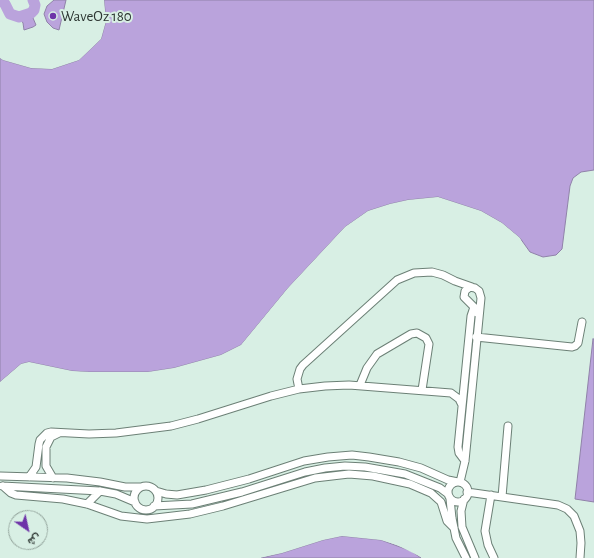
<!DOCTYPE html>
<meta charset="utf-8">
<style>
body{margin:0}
#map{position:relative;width:594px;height:558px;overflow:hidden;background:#d8efe4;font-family:"Alegreya Sans",Vazirmatn,sans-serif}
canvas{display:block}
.north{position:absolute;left:8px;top:510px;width:40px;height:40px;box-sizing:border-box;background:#d8efe4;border:1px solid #94a59d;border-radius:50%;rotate:146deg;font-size:11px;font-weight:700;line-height:16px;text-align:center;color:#2d3632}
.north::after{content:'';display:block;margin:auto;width:14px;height:18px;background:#6e33a8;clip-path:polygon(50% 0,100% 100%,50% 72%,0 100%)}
</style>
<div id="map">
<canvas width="594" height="558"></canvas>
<div class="north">ش</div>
</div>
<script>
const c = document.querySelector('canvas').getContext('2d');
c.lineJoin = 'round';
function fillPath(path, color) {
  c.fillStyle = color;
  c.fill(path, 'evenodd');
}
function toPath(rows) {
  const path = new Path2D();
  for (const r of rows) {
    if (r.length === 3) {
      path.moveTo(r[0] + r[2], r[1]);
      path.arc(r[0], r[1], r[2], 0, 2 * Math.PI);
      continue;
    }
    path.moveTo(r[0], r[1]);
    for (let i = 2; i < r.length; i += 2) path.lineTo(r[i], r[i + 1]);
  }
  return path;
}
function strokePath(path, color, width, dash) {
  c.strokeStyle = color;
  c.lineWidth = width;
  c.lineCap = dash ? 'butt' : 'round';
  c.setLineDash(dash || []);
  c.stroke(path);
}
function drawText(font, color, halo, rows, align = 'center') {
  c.font = font + ' "Alegreya Sans",sans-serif';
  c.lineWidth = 4;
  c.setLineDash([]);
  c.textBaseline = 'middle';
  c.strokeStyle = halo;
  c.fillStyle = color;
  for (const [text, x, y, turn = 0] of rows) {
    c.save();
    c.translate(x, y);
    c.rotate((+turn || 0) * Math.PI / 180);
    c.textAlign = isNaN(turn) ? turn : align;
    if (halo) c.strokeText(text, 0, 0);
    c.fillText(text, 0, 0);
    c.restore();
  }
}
const water = toPath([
 [54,0,66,0,59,30,53,28,47,22,44,14,47,6,54,0],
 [104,0,594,0,594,170,581,172,573,178,570,186,562,249,556,255,543,257,530,252,520,238,502,223,481,211,438,197,408,200,390,204,368,211,345,227,288,288,241,345,221,355,174,368,148,372,89,372,72,371,29,362,21,364,0,382,0,58,3,60,31,68,52,69,79,60,101,39,106,21,104,0],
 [33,11,33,18,36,25,33,27,24,30,23,23,19,17,26,16,33,11],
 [593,339,594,339,594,502,575,499,593,339],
 [342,536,381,540,411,551,421,558,261,558,282,553,323,540,342,536]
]);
const pier = toPath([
 [102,0,104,0,106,21,101,39,79,60,52,69,31,68,3,60,0,58,0,56,31,67,52,67,78,58,99,38,104,21],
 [438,197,481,211,502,223,520,238,523,246,518,239,501,224,480,213,457,205,437,199,408,202,391,206,369,213,346,229,289,289,242,347,222,357,175,370,148,374,88,374,72,373,29,364,22,366,0,384,0,382,21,364,29,362,72,371,89,372,148,372,174,368,221,355,241,345,288,288,345,227,368,211,390,204,408,200],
 [342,534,382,538,397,543,412,549,423,558,397,545,381,540,342,536,323,540,282,553,259,558,260,556,281,551,323,538]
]);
const river = toPath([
 [0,0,5,4,10,14,19,17,31,13,34,10,35,5,33,0]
]);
const minor = toPath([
 [476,337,572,347,575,346,578,343,582,322],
 [360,385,367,368,377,354,411,334,417,333,426,338,429,344,422,390],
 [299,389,297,379,300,369,303,365,397,280,414,273,432,272,443,275,455,281,472,287],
 [465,461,459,453,458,447,471,316,474,307],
 [0,476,67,478,100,482,125,487,141,487],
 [29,477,36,467,39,444,40,440,47,433,51,432,89,434,116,433,171,426,198,419,271,396,299,389,325,386,349,385,451,393,459,399,462,405],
 [53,478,46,466,46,447,51,437,59,433],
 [460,482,465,461,481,298,479,291,475,288,470,287,465,291,464,297,474,307,478,314],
 [458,492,10],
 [2,486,100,491,116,494,135,502],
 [3,486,11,493,16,495,63,499,87,504,121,516,147,519,190,514,223,506,315,478,349,474,373,476,410,484,431,493,441,502,447,521,454,528],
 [146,498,12],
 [156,491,166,494,177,495,206,490,249,479,304,461,328,457,352,455,369,457,399,462,421,468,448,480,458,482],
 [467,492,558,505,567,509,574,516,580,531,581,543,580,558],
 [491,495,485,531,488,545,494,558],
 [502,497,508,426],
 [450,499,452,518,456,538,466,558],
 [464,499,461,511,462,527,475,558],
 [87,504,100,491],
 [154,506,192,504,242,492,305,472,325,468,345,466,365,467,405,474,440,488,448,494]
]);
const markers = [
 [53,16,4,"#6e33a8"]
];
const poiNames = [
 ["WaveOz 180",61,16]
];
fillPath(water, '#baa3dc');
strokePath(water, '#9082a9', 1);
fillPath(pier, '#d8efe4');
strokePath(river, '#baa3dc', 11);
strokePath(minor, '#6c8076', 9);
strokePath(minor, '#fff', 7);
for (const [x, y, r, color] of markers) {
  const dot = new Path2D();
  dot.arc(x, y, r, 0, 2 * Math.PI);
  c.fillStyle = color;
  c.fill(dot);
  strokePath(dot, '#d8efe4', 1.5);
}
drawText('15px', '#2d3632', '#d8efe4', poiNames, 'left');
</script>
